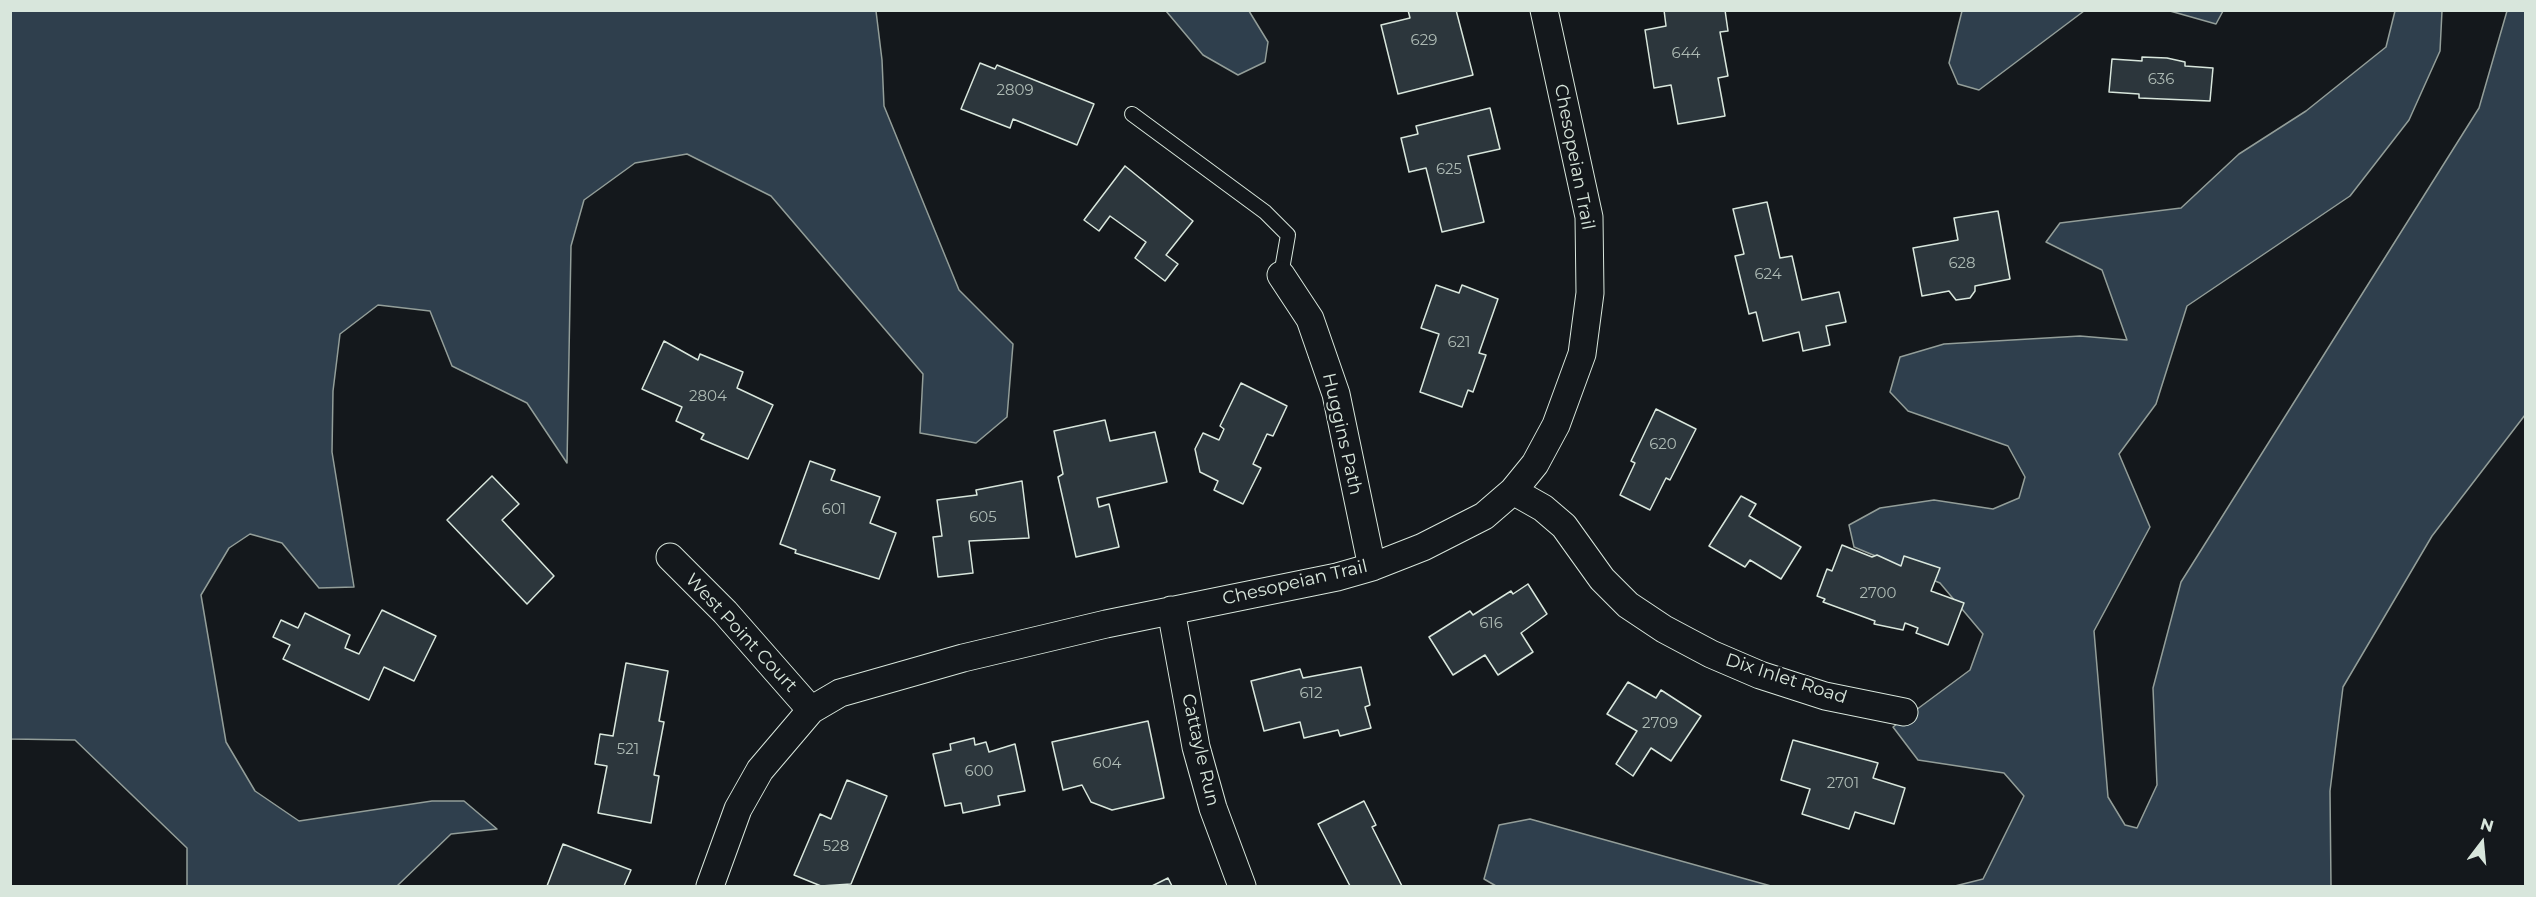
<!DOCTYPE html>
<style>
body{margin:0}
#map{position:relative;width:2536px;height:897px;overflow:hidden;background:#14181c;font-family:Montserrat,sans-serif}
canvas{display:block}
.frame{position:absolute;inset:0;border:12px solid #d8e6dc;pointer-events:none}
.north{position:absolute;left:2452px;top:813px;width:60px;height:60px;-webkit-text-stroke:4px #14181c;paint-order:stroke;rotate:16deg;font-size:16px;font-weight:700;line-height:24px;text-align:center;color:#d8e6dc}
.north::after{content:'';display:block;margin:auto;width:21px;height:27px;background:#d8e6dc;clip-path:polygon(50% 0,100% 100%,50% 72%,0 100%)}
</style>
<div id="map">
<canvas width="2536" height="897"></canvas>
<div class="frame"></div>
<div class="north">N</div>
</div>
<script>
const c = document.querySelector('canvas').getContext('2d');
c.lineJoin = 'round';
function fillPath(path, color) {
  c.fillStyle = color;
  c.fill(path, 'evenodd');
}
function toPath(rows) {
  const path = new Path2D();
  for (const r of rows) {
    path.moveTo(r[0], r[1]);
    for (let i = 2; i < r.length; i += 2) path.lineTo(r[i], r[i + 1]);
  }
  return path;
}
function strokePath(path, color, width, dash) {
  c.strokeStyle = color;
  c.lineWidth = width;
  c.lineCap = dash ? 'butt' : 'round';
  c.setLineDash(dash || []);
  c.stroke(path);
}
function drawText(font, color, halo, rows, align = 'center') {
  c.font = font + ' Montserrat,sans-serif';
  c.lineWidth = 4.5;
  c.setLineDash([]);
  c.textBaseline = 'middle';
  c.strokeStyle = halo;
  c.fillStyle = color;
  for (const [text, x, y, turn = 0] of rows) {
    c.save();
    c.translate(x, y);
    c.rotate((+turn || 0) * Math.PI / 180);
    c.textAlign = isNaN(turn) ? turn : align;
    if (halo) c.strokeText(text, 0, 0);
    c.fillText(text, 0, 0);
    c.restore();
  }
}
const water = toPath([
 [11,10,876,11,882,60,884,106,959,290,1013,344,1007,417,976,443,920,433,923,374,771,196,687,154,635,163,584,200,571,246,567,463,527,403,452,366,430,311,378,305,340,334,333,391,332,452,354,587,319,588,282,543,250,534,229,548,201,595,226,742,255,791,299,821,432,801,464,801,497,829,451,834,397,886,187,886,187,848,75,740,11,739,11,10],
 [1166,11,1249,11,1268,42,1265,62,1238,75,1203,55,1166,11],
 [1962,11,1962,10,2084,11,1979,90,1958,84,1949,63,1962,11],
 [2170,11,2223,11,2216,24,2170,11],
 [2395,11,2442,11,2440,51,2409,120,2350,196,2187,306,2156,404,2119,454,2150,527,2094,631,2108,797,2125,825,2137,828,2157,785,2153,688,2181,582,2479,108,2507,11,2525,11,2525,415,2432,536,2343,687,2330,791,2331,886,1955,886,1983,879,2024,796,2004,773,1918,760,1893,727,1970,670,1983,634,1940,583,1854,547,1849,525,1880,508,1934,500,1993,509,2019,498,2025,477,2008,446,1908,411,1890,392,1900,357,1944,344,2080,336,2127,340,2102,270,2046,242,2060,223,2181,208,2239,154,2306,111,2386,47,2395,11],
 [1530,819,1771,886,1496,886,1484,879,1499,825,1530,819]
]);
const building = toPath([
 [1408,10,1456,10,1473,75,1398,94,1381,25,1410,18,1408,10],
 [1664,10,1725,10,1728,31,1720,32,1728,76,1718,78,1725,116,1678,124,1671,85,1654,88,1645,30,1666,26,1664,10],
 [2142,57,2167,58,2185,62,2185,66,2213,68,2210,101,2139,98,2139,94,2109,92,2112,59,2142,61,2142,57],
 [980,63,995,69,997,65,1094,104,1077,145,1013,119,1010,128,961,109,980,63],
 [1490,108,1500,149,1468,156,1484,222,1442,232,1426,168,1409,172,1401,138,1418,134,1416,126,1490,108],
 [1125,166,1193,221,1166,255,1178,264,1165,281,1135,258,1146,242,1110,216,1099,231,1084,220,1125,166],
 [1767,202,1780,258,1792,256,1802,300,1839,292,1846,322,1826,326,1830,345,1803,351,1799,332,1763,341,1756,312,1749,314,1735,256,1744,254,1733,209,1767,202],
 [1998,211,2010,279,1975,286,1975,291,1970,298,1956,300,1949,291,1922,296,1913,248,1958,240,1954,218,1998,211],
 [1436,285,1459,293,1462,285,1498,299,1479,353,1486,355,1473,392,1468,390,1462,407,1420,392,1439,334,1421,328,1436,285],
 [664,341,698,360,700,354,743,372,737,388,773,405,748,459,701,439,704,434,676,421,682,407,642,389,664,341],
 [1241,383,1287,406,1273,436,1267,434,1253,464,1261,468,1243,504,1214,490,1218,481,1200,472,1195,449,1203,433,1219,440,1224,429,1220,426,1241,383],
 [1656,409,1696,429,1670,480,1666,478,1650,510,1620,495,1635,463,1631,461,1656,409],
 [1105,420,1110,441,1155,432,1167,482,1097,498,1099,507,1109,504,1119,547,1076,557,1058,477,1063,474,1054,431,1105,420],
 [810,461,835,470,831,480,880,497,870,523,896,533,879,579,795,553,796,550,780,544,810,461],
 [492,476,519,504,502,520,554,576,527,604,447,520,492,476],
 [1022,481,1029,538,969,541,973,573,938,577,933,537,942,536,937,500,977,495,976,490,1022,481],
 [1741,496,1756,504,1749,516,1801,547,1781,579,1750,560,1745,567,1709,546,1741,496],
 [1842,545,1872,557,1877,555,1901,566,1904,556,1940,568,1931,591,1964,603,1948,645,1916,633,1918,628,1905,623,1903,630,1874,624,1875,621,1823,602,1825,599,1817,596,1827,569,1832,571,1842,545],
 [1528,584,1547,614,1521,633,1533,652,1498,675,1485,655,1453,675,1429,637,1470,611,1473,615,1511,591,1513,594,1528,584],
 [382,610,436,636,414,681,384,667,369,700,283,659,290,645,273,637,281,620,298,628,305,613,350,635,345,648,359,654,382,610],
 [626,663,668,671,659,721,664,722,654,775,659,776,651,823,598,813,607,766,595,764,600,734,613,736,626,663],
 [1361,667,1370,705,1365,707,1371,728,1340,736,1338,730,1304,738,1300,722,1264,731,1251,681,1300,669,1303,678,1361,667],
 [1628,682,1656,698,1661,690,1701,716,1671,761,1651,748,1633,776,1616,764,1637,731,1607,714,1628,682],
 [1148,721,1164,798,1112,810,1091,802,1082,785,1063,790,1052,742,1148,721],
 [974,738,975,745,986,742,989,752,1015,744,1025,791,998,796,1000,805,963,813,961,803,945,806,933,754,951,750,950,744,974,738],
 [1793,740,1878,763,1873,778,1905,788,1894,824,1855,812,1849,829,1802,814,1810,789,1781,780,1793,740],
 [847,780,887,796,851,884,821,886,794,875,820,814,831,819,847,780],
 [1364,801,1376,825,1372,827,1402,886,1350,886,1318,824,1364,801],
 [563,844,631,870,624,886,547,886,563,844],
 [1168,878,1172,886,1152,886,1168,878]
]);
const service = toPath([
 [1132,114,1265,212,1288,235,1281,275]
]);
const minor = toPath([
 [1281,275,1310,319,1336,394,1372,567],
 [1513,491,1543,508,1564,526,1602,579,1628,605,1664,629,1711,654,1760,675,1825,696,1904,712],
 [670,557,725,612,811,710],
 [1171,610,1196,747,1213,808,1242,886],
 [710,886,738,809,760,770,811,710,840,693,963,658,1106,624,1337,577,1372,567,1423,547,1484,516,1513,491,1535,464,1556,425,1582,354,1590,293,1589,217,1544,10]
]);
const numberNames = [
 ["629",1424,41],
 ["644",1686,54],
 ["636",2161,80],
 ["2809",1015,91],
 ["625",1449,170],
 ["628",1962,264],
 ["624",1768,275],
 ["621",1459,343],
 ["2804",708,397],
 ["620",1663,445],
 ["601",834,510],
 ["605",983,518],
 ["2700",1878,594],
 ["616",1491,624],
 ["612",1311,694],
 ["2709",1660,724],
 ["521",628,750],
 ["604",1107,764],
 ["600",979,772],
 ["2701",1843,784],
 ["528",836,847]
];
const streetNames = [
 ["Chesopeian Trail",1574,157,79],
 ["Huggins Path",1342,434,77],
 ["Chesopeian Trail",1295,583,-13],
 ["West Point Court",741,633,47],
 ["Dix Inlet Road",1786,679,18],
 ["Cattayle Run",1200,750,77]
];
fillPath(water, '#2f3f4d');
strokePath(water, '#939e99', 1.5);
fillPath(building, '#2c363c');
strokePath(building, '#d8e6dc', 1.5);
strokePath(service, '#d8e6dc', 16);
strokePath(minor, '#d8e6dc', 29);
strokePath(service, '#14181c', 14);
strokePath(minor, '#14181c', 27);
drawText('15px', '#adbab4', null, numberNames);
drawText('18px', '#d8e6dc', '#14181c', streetNames);
</script>
